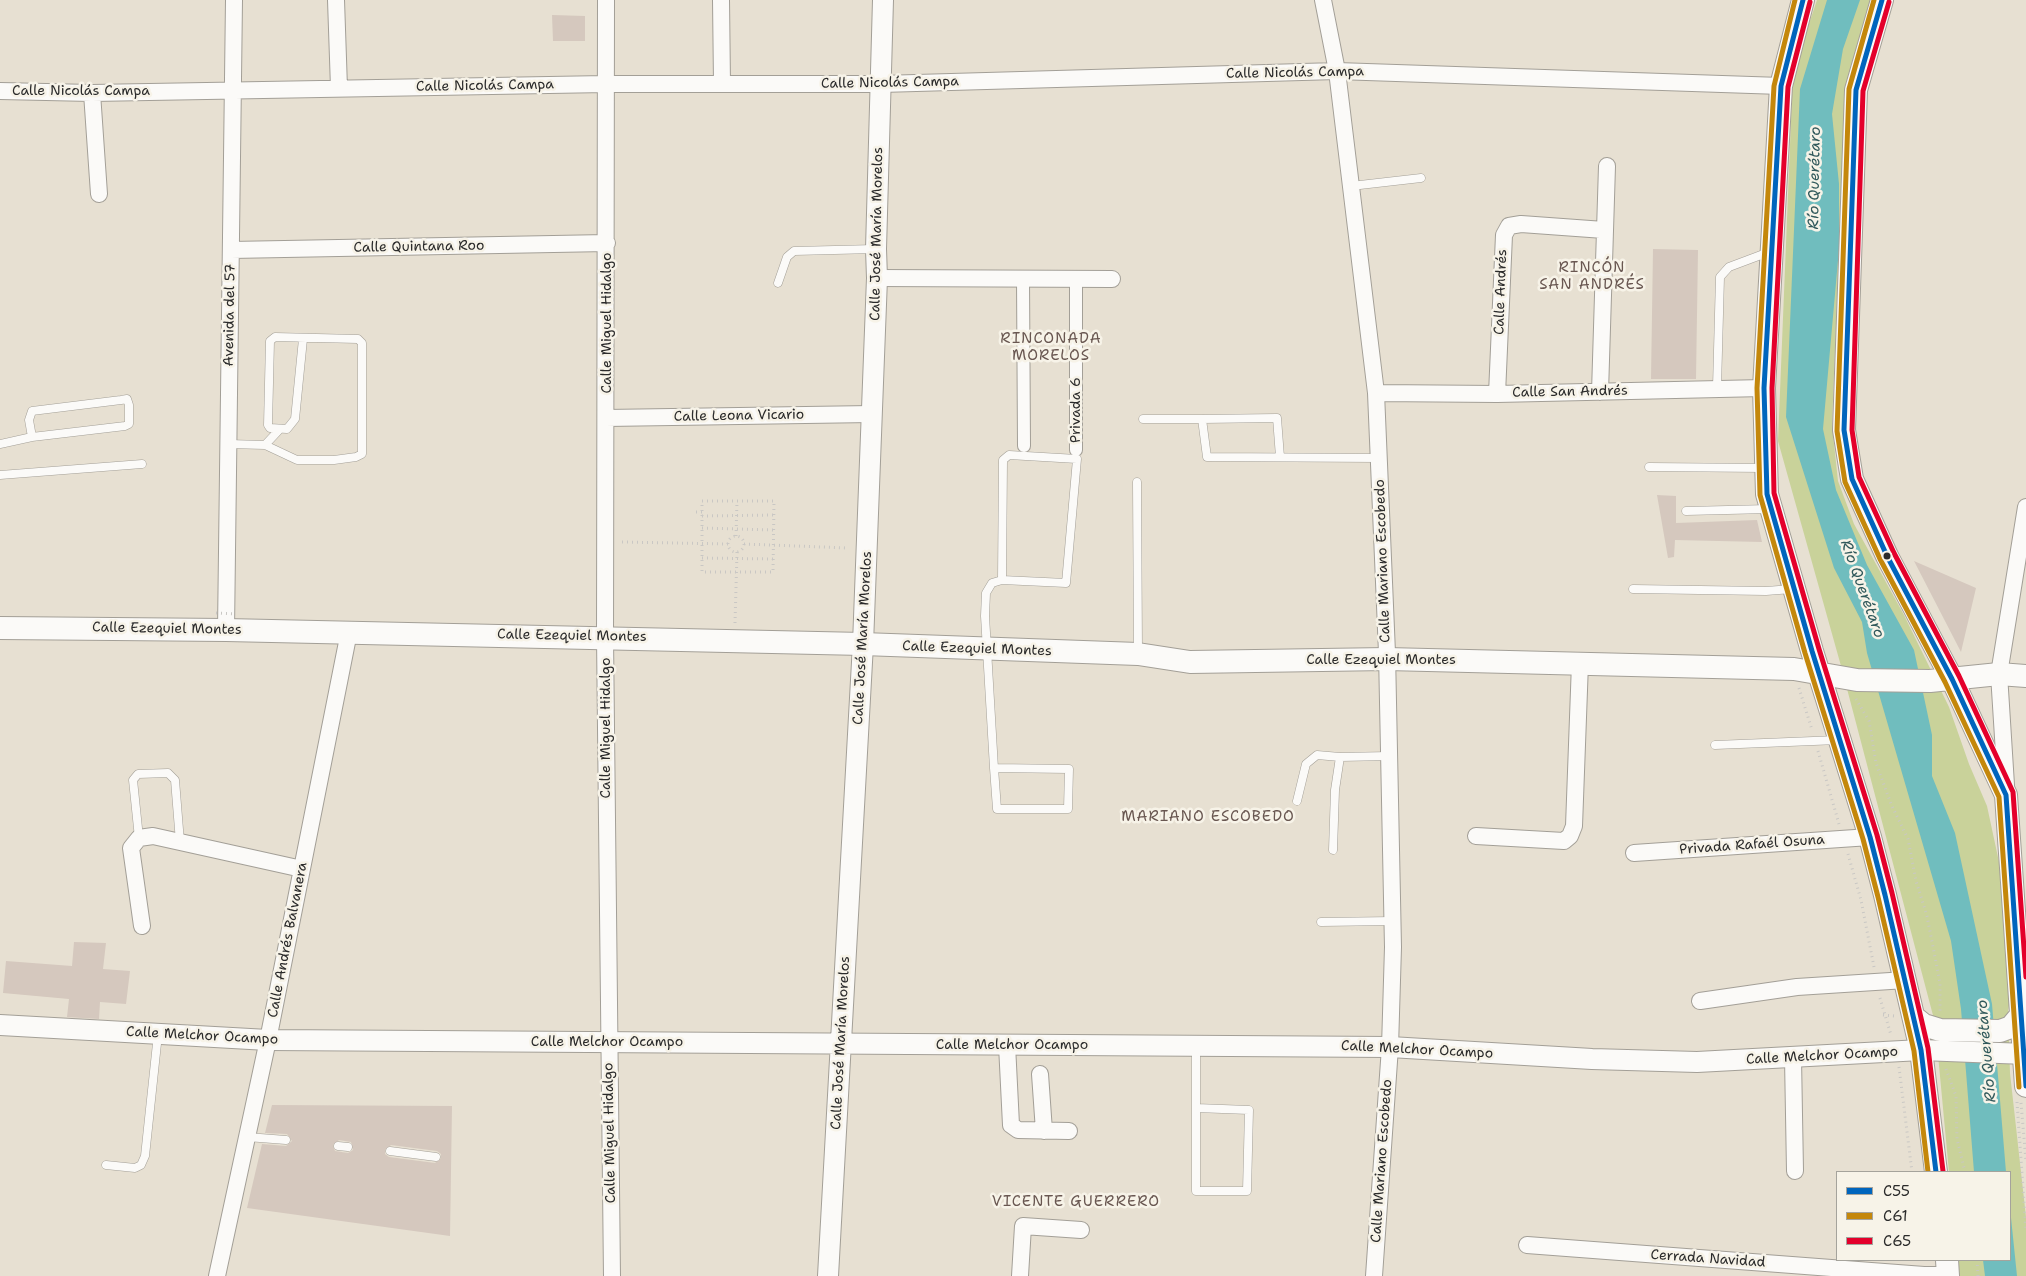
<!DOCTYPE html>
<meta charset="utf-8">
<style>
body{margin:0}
#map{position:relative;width:2026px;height:1276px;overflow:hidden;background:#e7e0d2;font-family:"Shantell Sans",sans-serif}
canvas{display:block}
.legend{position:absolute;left:1836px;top:1171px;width:175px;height:90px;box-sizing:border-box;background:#f7f3e8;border:1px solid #a5a39c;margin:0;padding:6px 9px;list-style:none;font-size:15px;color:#2b2b2b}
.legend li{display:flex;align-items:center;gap:10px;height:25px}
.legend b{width:25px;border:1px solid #a5a39c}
</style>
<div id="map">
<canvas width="2026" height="1276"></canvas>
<ul class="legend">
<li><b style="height:6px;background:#0065bd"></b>C55</li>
<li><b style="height:6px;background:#c4870b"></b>C61</li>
<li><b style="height:6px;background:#e4002b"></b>C65</li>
</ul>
</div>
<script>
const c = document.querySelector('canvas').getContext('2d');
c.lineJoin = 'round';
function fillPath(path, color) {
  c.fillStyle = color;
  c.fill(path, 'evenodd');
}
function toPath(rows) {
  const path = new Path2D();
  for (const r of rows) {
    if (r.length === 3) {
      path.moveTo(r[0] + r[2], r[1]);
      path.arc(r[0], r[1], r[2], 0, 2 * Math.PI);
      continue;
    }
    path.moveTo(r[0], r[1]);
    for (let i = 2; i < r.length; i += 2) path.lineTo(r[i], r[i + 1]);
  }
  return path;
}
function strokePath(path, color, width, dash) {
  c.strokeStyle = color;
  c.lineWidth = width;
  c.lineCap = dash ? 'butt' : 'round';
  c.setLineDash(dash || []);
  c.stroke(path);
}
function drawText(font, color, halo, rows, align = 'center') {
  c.font = font + ' "Shantell Sans",sans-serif';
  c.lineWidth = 5;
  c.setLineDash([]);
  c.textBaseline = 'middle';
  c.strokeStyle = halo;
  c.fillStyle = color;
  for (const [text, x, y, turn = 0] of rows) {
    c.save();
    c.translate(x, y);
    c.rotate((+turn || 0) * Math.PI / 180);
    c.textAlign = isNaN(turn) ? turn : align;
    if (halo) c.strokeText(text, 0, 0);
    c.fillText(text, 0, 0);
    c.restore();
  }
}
const green = toPath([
 [1817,0,1871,0,1845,90,1832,425,1838,481,1854,524,1904,615,1949,707,1969,764,1987,806,2002,876,2014,980,2008,1011,2010,1073,2026,1217,2026,1276,1958,1276,1957,1260,2010,1260,2010,1172,1949,1172,1935,1023,1841,666,1778,441,1793,71]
]);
const water = toPath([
 [1827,0,1860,0,1843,49,1832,114,1839,184,1839,249,1823,429,1836,490,1867,565,1914,650,1932,735,1932,776,1955,833,1992,1004,2006,1172,1974,1172,1961,1009,1951,941,1867,653,1862,622,1834,568,1786,417,1800,89],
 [2010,1208,2017,1276,1985,1276,1983,1260,2010,1260]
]);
const building = toPath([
 [552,15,585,16,585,41,553,41],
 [1653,249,1698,250,1696,379,1651,379],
 [1657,495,1676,496,1676,523,1757,520,1762,542,1675,540,1674,557,1668,558],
 [1914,561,1976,588,1961,652],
 [74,942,106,943,103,969,130,971,126,1004,100,1002,99,1019,67,1017,69,999,3,993,6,961,72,966],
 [272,1105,452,1106,450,1236,247,1208,262,1144,286,1146,292,1141,287,1134,265,1133],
 [339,1140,351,1142,353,1150,348,1153,335,1151,333,1145],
 [391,1145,437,1151,441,1154,441,1158,435,1163,389,1157,385,1154,385,1150]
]);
const path = toPath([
 [702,501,774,501,773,572,702,572,702,501],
 [696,512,702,512],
 [702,516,774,515],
 [702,528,774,530],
 [736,536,737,501],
 [736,544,8],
 [622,542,728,544],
 [744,544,848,548],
 [702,558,773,559],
 [735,623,737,552],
 [1799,688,1812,730],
 [1856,699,1869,721,1876,763,1891,804,1908,839,1916,881,1927,916,1940,983,1940,1011],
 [1818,751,1839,824],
 [1848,854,1861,900,1874,967],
 [1880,998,1891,1035],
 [1883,1015,1895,1016],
 [1899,1067,1912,1172],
 [1946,1069,1956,1096,1957,1139,1965,1172],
 [2017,1102,2026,1231],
 [2021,1103,2026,1161],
 [1977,1260,1978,1276]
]);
const service = toPath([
 [1351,186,1421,178],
 [778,283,787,257,794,251,875,249],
 [1717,387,1720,277,1729,267,1769,252],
 [1143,419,1202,419],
 [0,444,32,437,125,426,129,424,129,405,127,399,121,400,32,411,29,420,32,437],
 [228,444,265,445,297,460,334,460,356,457,362,454,362,343,358,339,275,337,270,341,268,425,270,428,287,429,295,419,303,339],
 [265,445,279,430],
 [1280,457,1277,418,1202,419,1207,457,1379,458],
 [1649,467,1764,468],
 [0,475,142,464],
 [1137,482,1138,652],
 [1686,511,1769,509],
 [1633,589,1766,591,1792,589],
 [1715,745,1838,740],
 [994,768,1069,769,1068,809,997,809,994,768,985,616,986,593,992,583,1002,580,1066,583,1077,459,1009,455,1003,460,1002,580],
 [1297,801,1306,764,1317,755,1340,757],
 [139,838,133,780,138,774,168,773,175,780,180,842],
 [1333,850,1335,790,1340,757,1389,756],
 [1321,922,1393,921],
 [1196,1047,1196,1191,1247,1191,1249,1110,1196,1108],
 [247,1137,286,1140],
 [338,1146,348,1147],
 [390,1151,436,1157],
 [106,1165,135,1168,141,1165,145,1156,158,1034]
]);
const pedestrian = toPath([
 [1023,279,1024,446],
 [1076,280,1076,450]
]);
const minor = toPath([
 [336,0,339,88],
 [606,0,605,637,612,1276],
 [721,0,722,83],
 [1323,0,1337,71,1376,393,1387,653,1393,947,1390,1047,1374,1276],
 [0,91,92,93,606,84,881,84,1337,71,1781,86],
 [92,93,99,194],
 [231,250,607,243],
 [877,278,1112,279],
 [1600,392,1607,166],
 [1376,393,1497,394,1764,388],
 [1497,394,1504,235,1509,226,1521,224,1604,230],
 [606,418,872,414],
 [226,630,234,0],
 [2006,785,1999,674,2026,507],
 [1476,836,1564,841,1570,836,1574,826,1580,663],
 [1634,853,1870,837],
 [142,926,131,848,139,838,153,836,302,869],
 [1700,1001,1797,987,1906,980],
 [1007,1045,1011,1125,1018,1130,1069,1131],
 [1793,1058,1795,1171],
 [1040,1074,1044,1131],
 [1527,1245,1924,1275,1948,1275],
 [217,1276,268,1040,349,632],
 [1020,1276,1023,1226,1081,1230]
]);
const tertiary = toPath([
 [0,1025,268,1040,1390,1047,1592,1059,1697,1062,1921,1050,2026,1054],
 [828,1276,863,644,877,278,876,249,883,0]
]);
const secondary = toPath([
 [1803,0,1781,86,1764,388,1767,494,1812,651,1870,837,1885,895,1921,1050,1936,1172],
 [1882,0,1856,90,1844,430,1852,479,1887,556,1952,679,2006,795,2026,1086],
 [0,628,226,630,863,644,1138,654,1190,662,1387,659,1794,669,1857,680,1930,681,1999,674,2026,676],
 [1914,1017,1924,1025,1940,1030,2000,1031,2011,1027,2021,1015],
 [1947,1260,1948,1276]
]);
const pathBridge = toPath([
 [216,613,236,614]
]);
const bus1 = toPath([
 [1803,0,1781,86,1764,388,1767,494,1812,651,1870,837,1885,895,1921,1050,1936,1172],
 [1882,0,1856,90,1844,430,1852,479,1887,556,1952,679,2006,795,2026,1086]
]);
const bus2 = toPath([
 [1795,0,1774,86,1757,388,1760,495,1805,653,1863,839,1878,897,1914,1051,1928,1172],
 [1874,0,1849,89,1837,431,1845,482,1880,559,1945,682,1999,797,2019,1087]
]);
const bus3 = toPath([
 [1810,2,1788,87,1772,388,1774,493,1819,649,1877,835,1892,893,1928,1048,1943,1171],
 [1889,2,1863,91,1852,430,1859,477,1894,553,1959,676,2013,792,2026,977]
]);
const markers = [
 [1887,556,4.5,"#2b2b2b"]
];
const streetNames = [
 ["Calle Nicolás Campa",1295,73,-1],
 ["Calle Nicolás Campa",890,83,-1],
 ["Calle Nicolás Campa",485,86,-1],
 ["Calle Nicolás Campa",81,91],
 ["Calle José María Morelos",877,234,-89],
 ["Calle Quintana Roo",419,247,-1],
 ["Calle Andrés",1501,292,-88],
 ["Avenida del 57",230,315,-89],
 ["Calle Miguel Hidalgo",607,323,-90],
 ["Calle San Andrés",1570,392,-1],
 ["Privada 6",1076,410,-90],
 ["Calle Leona Vicario",739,416,-1],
 ["Calle Mariano Escobedo",1383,561,-92],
 ["Calle Ezequiel Montes",167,629,1],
 ["Calle Ezequiel Montes",572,636,1],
 ["Calle José María Morelos",863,638,-87],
 ["Calle Ezequiel Montes",977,649,2],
 ["Calle Ezequiel Montes",1381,660],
 ["Calle Miguel Hidalgo",606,728,-90],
 ["Privada Rafaél Osuna",1752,845,-4],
 ["Calle Andrés Balvanera",288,940,-79],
 ["Calle Melchor Ocampo",202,1036,3],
 ["Calle Melchor Ocampo",607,1042],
 ["Calle José María Morelos",841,1043,-87],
 ["Calle Melchor Ocampo",1012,1045],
 ["Calle Melchor Ocampo",1417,1050,3],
 ["Calle Melchor Ocampo",1822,1056,-3],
 ["Calle Miguel Hidalgo",610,1133,-91],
 ["Calle Mariano Escobedo",1382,1161,-86],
 ["Cerrada Navidad",1708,1259,4]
];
const waterNames = [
 ["Río Querétaro",1815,178,-89],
 ["Río Querétaro",1862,589,70],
 ["Río Querétaro",1987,1051,-95]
];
const neighbourhoodNames = [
 ["RINCÓN",1592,268],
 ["SAN ANDRÉS",1592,285],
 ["RINCONADA",1051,339],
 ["MORELOS",1051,356],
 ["MARIANO ESCOBEDO",1208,817],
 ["VICENTE GUERRERO",1076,1202]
];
fillPath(green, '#c9d29a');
fillPath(water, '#70bdbe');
fillPath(building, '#d5c8be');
strokePath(service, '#a39f97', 9);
strokePath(pedestrian, '#a39f97', 14);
strokePath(minor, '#a39f97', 18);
strokePath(tertiary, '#a39f97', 22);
strokePath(secondary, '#a39f97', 24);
strokePath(path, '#c9c7c4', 3, [1, 4]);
strokePath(service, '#fbfaf8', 8);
strokePath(pedestrian, '#fbfaf8', 12);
strokePath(minor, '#fbfaf8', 16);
strokePath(tertiary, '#fbfaf8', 20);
strokePath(secondary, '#fbfaf8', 22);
strokePath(pathBridge, '#c9c7c4', 3, [1, 4]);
strokePath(bus1, '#0065bd', 5);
strokePath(bus2, '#c4870b', 5);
strokePath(bus3, '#e4002b', 5);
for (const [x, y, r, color] of markers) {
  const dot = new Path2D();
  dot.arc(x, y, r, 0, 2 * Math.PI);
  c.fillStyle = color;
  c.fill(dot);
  strokePath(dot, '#f7f3e8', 2);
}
drawText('14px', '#2b2b2b', '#f7f3e8', streetNames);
drawText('italic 15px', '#31595b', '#f7f3e8', waterNames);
c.letterSpacing = '1px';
drawText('15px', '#695751', '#f7f3e8', neighbourhoodNames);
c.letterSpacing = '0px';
</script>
